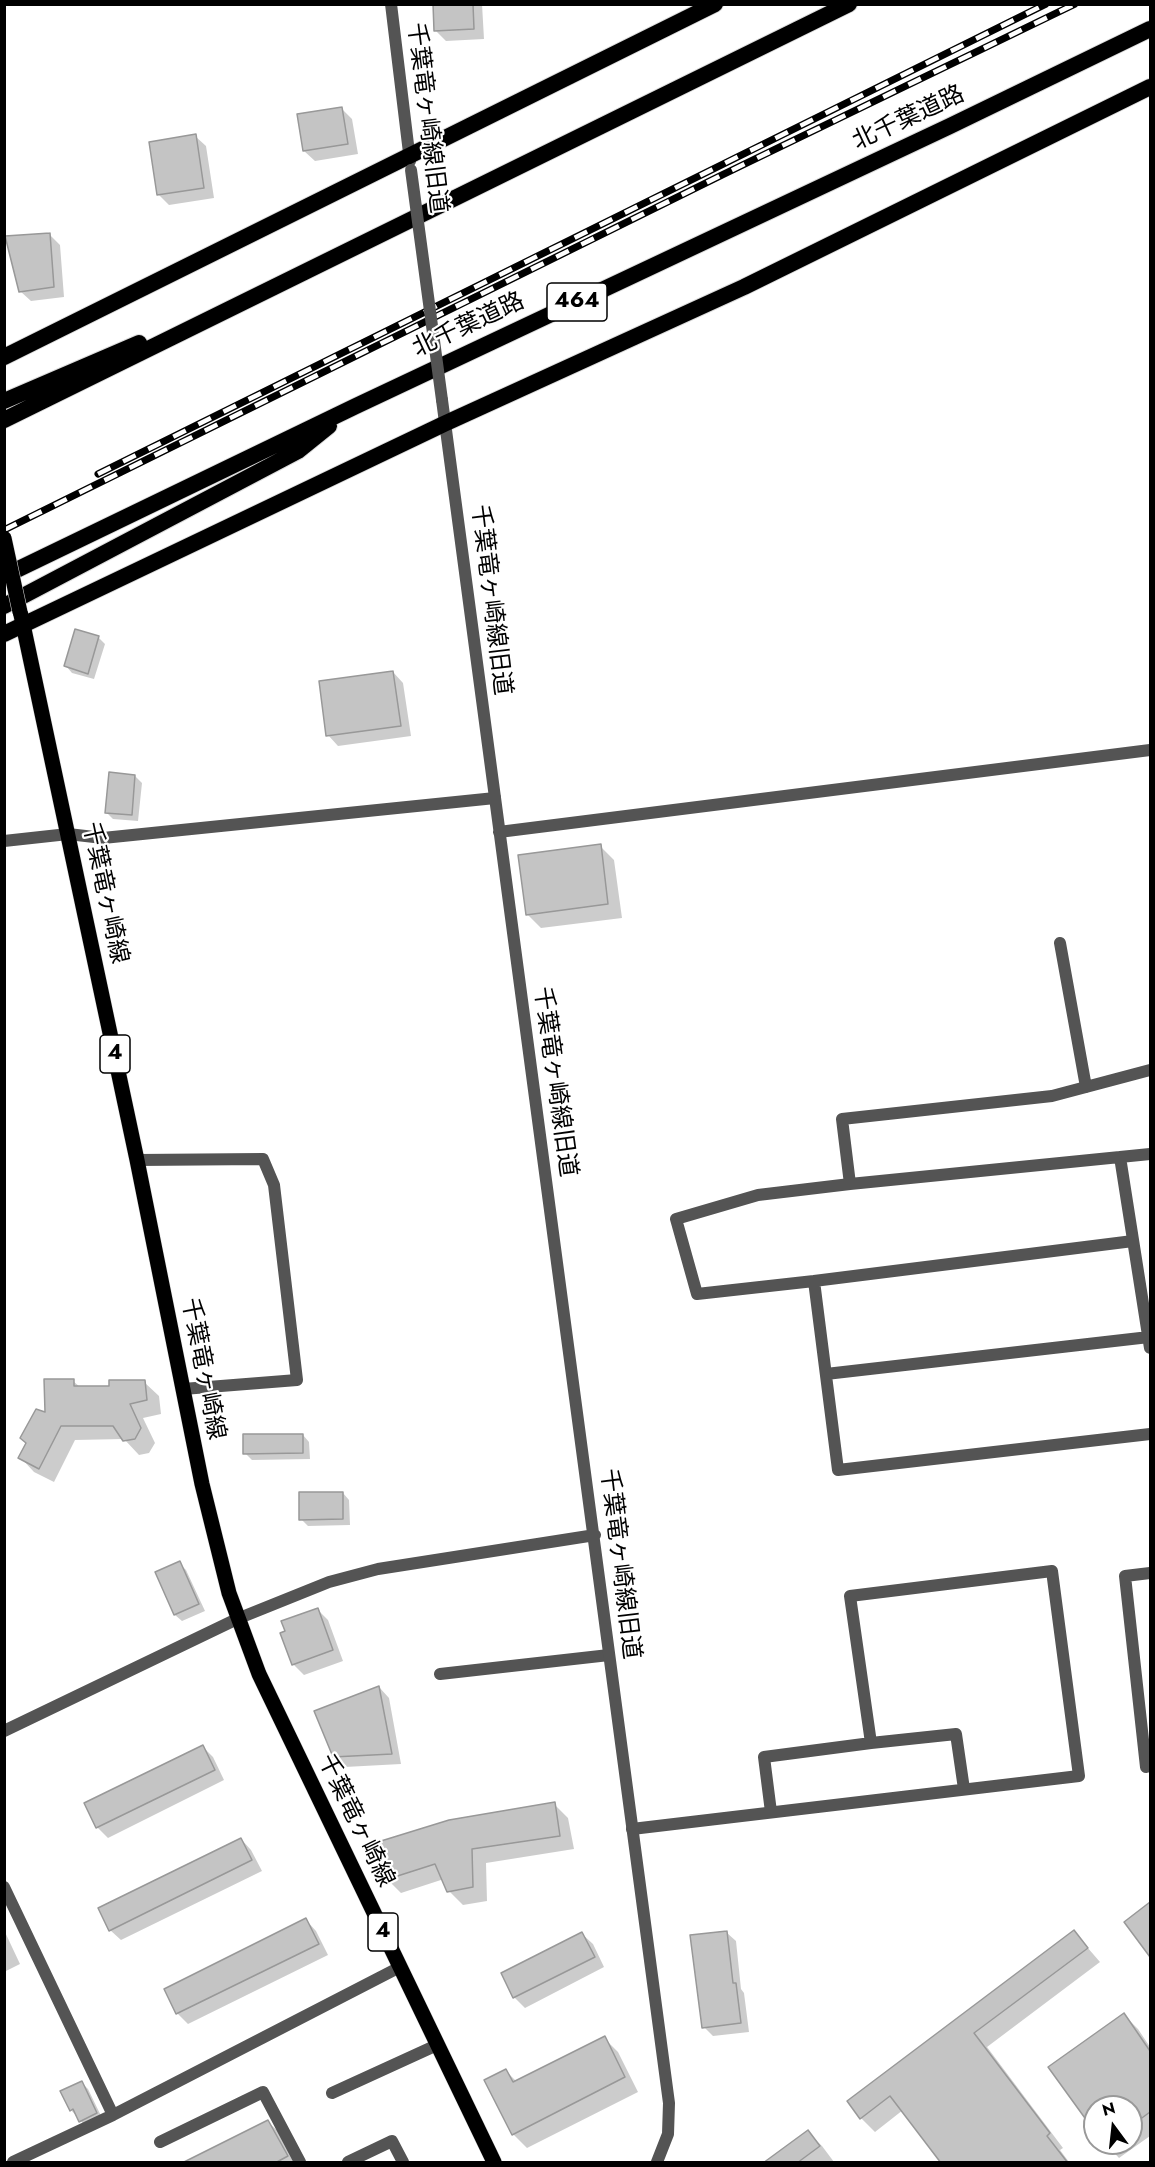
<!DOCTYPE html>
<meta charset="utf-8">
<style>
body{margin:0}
#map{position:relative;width:1155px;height:2167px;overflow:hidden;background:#fff;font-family:Jost,sans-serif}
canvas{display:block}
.frame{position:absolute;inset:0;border:6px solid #000;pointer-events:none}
.north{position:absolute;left:1083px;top:2095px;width:60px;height:60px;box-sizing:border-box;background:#fff;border:2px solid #999;border-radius:50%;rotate:345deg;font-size:16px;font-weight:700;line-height:24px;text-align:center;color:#000}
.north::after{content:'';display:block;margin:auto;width:21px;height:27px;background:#000;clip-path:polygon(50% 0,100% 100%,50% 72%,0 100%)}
</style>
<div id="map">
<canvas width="1155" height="2167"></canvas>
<div class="frame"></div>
<div class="north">N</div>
</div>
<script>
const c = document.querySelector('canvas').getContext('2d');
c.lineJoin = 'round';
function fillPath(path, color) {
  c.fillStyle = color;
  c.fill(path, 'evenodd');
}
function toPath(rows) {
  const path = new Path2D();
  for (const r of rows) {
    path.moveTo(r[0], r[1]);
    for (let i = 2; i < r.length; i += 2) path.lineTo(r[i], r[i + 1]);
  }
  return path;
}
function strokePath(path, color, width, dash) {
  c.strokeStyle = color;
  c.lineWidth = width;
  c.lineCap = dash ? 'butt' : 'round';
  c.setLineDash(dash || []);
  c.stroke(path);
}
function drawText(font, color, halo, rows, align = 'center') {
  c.font = font + ' Jost,"Noto Sans JP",sans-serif';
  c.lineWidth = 4.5;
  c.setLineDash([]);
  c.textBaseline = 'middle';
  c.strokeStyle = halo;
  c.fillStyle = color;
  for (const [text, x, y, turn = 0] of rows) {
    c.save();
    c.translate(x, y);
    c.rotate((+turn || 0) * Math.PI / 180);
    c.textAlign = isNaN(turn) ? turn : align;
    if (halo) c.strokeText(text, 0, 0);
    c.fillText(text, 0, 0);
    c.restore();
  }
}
const shadow = toPath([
 [434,4,482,4,484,39,446,41,436,31],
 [341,108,352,119,358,154,315,161,304,151],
 [195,136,206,146,214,198,169,205,159,195],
 [49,234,60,245,64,297,31,301,20,291],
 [98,637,105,644,94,679,72,673,66,666],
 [393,672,403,683,411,736,338,746,328,735],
 [135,776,142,783,138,821,113,819,106,812],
 [600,846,614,860,622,918,541,928,527,914],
 [73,1381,80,1387,111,1388,144,1382,159,1396,161,1414,143,1418,155,1443,149,1453,139,1455,124,1439,75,1440,54,1482,34,1472,20,1457,46,1414],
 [303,1435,309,1442,310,1459,252,1460,245,1453],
 [343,1493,349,1500,350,1525,308,1526,301,1519],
 [179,1563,186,1570,205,1611,182,1621,175,1615,157,1573],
 [317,1609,328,1620,343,1661,304,1675,293,1664],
 [379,1687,389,1698,401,1764,345,1767,334,1756],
 [203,1747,213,1757,224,1780,108,1838,97,1827],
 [554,1804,568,1818,574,1849,486,1863,487,1901,463,1905,449,1891,444,1879,401,1893,387,1879],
 [241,1839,251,1850,262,1871,121,1940,110,1930],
 [1150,1904,1150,1954,1126,1923],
 [306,1920,316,1931,328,1955,188,2024,177,2013],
 [4,1930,20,1964,4,1972],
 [1074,1932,1100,1962,987,2047,1063,2148,1060,2150,1069,2162,944,2162,903,2110,875,2132,861,2118],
 [727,1933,736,1941,741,1989,744,1993,749,2032,713,2036,704,2027],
 [582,1934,593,1944,604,1967,525,2008,514,1997],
 [1124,2015,1138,2029,1150,2047,1150,2136,1119,2158,1105,2143,1131,2143,1131,2107,1095,2107,1095,2129,1050,2067],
 [604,2038,618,2052,638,2092,527,2148,513,2134,506,2071,517,2082],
 [81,2082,88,2089,103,2120,87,2128,71,2110],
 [268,2122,279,2132,295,2162,185,2162],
 [807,2132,822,2146,834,2162,765,2162]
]);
const building = toPath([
 [433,4,473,4,474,29,434,31,433,4],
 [342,107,348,144,303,151,297,114,342,107],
 [196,134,204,188,157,195,149,142,196,134],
 [50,233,54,287,19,292,5,236,50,233],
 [75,629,99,636,88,674,64,666,75,629],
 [393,671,401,726,326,736,319,681,393,671],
 [109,772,135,775,132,815,105,813,109,772],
 [601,844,608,904,526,915,518,855,601,844],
 [44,1379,74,1379,74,1386,109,1386,109,1380,145,1380,147,1400,130,1404,141,1428,135,1439,123,1441,113,1426,61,1426,39,1469,18,1458,26,1443,20,1438,36,1409,45,1412,44,1379],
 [243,1434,303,1434,303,1453,243,1454,243,1434],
 [299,1492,343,1492,343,1519,299,1520,299,1492],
 [180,1561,199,1604,174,1615,155,1572,180,1561],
 [318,1608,333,1650,292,1665,280,1633,285,1631,281,1621,318,1608],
 [379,1686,392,1754,333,1757,314,1711,379,1686],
 [203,1745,215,1770,96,1828,84,1803,203,1745],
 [555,1802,560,1836,472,1849,473,1887,447,1892,435,1864,385,1880,368,1845,449,1820,555,1802],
 [241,1838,252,1860,109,1931,98,1908,241,1838],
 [1150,1902,1150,1957,1124,1922,1150,1902],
 [306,1918,319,1944,176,2014,164,1989,306,1918],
 [1074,1930,1088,1948,974,2033,1050,2133,1047,2136,1068,2163,941,2163,890,2096,860,2119,847,2101,1074,1930],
 [727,1931,733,1983,736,1983,741,2023,702,2028,690,1935,727,1931],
 [582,1932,595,1957,513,1998,501,1973,582,1932],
 [1124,2013,1150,2051,1150,2112,1131,2126,1131,2107,1095,2107,1095,2132,1048,2067,1124,2013],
 [605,2036,625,2077,512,2135,484,2080,506,2069,513,2082,605,2036],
 [82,2081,97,2113,79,2122,73,2109,70,2111,60,2091,82,2081],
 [268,2120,288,2156,275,2163,182,2163,268,2120],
 [808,2130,820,2146,797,2163,763,2163,808,2130]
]);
const minor = toPath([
 [4,841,68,834,103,838,495,798],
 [1060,943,1086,1087],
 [1150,1070,1052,1096,842,1119,850,1184,1150,1154],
 [1120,1157,1150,1348],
 [137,1160,263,1159,274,1185,297,1380,183,1389],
 [1133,1241,814,1281,838,1470,1150,1434],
 [814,1281,697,1294,676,1219,758,1195,850,1184],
 [826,1374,1149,1337],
 [1150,1573,1125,1576,1146,1767,1150,1766],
 [440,1674,609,1655],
 [771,1812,764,1757,871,1743],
 [632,1829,1079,1776,1052,1571,850,1596,871,1743,956,1734,964,1789],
 [4,1887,113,2115],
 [332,2093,437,2045],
 [160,2142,263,2092,300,2162],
 [13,2162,113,2115,400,1967],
 [348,2162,392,2141,403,2162]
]);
const tertiary = toPath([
 [391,4,410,161],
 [442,400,669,2103,668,2134,657,2162],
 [499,832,1150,750],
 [4,1731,237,1619,329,1582,378,1569,595,1535]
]);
const primary = toPath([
 [21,615,137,1160,202,1484,229,1593,259,1674,494,2162]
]);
const trunk = toPath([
 [4,357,715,4],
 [4,401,139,343],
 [4,420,849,4],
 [4,576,356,406,950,126,1150,29],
 [4,606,298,451,329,426],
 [4,634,446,423,744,287,1150,87]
]);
const rail = toPath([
 [98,474,1046,4],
 [4,530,722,175,1075,4]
]);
const tertiaryBridge = toPath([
 [411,170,442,400]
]);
const primaryBridge = toPath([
 [4,538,20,612]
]);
const shields = [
 [577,302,60],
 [115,1054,30],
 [383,1932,30]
];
const shieldNames = [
 ["464",577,302],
 ["4",115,1054],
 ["4",383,1932]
];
const streetNames = [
 ["千葉竜ヶ崎線旧道",426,118,83],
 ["北千葉道路",909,119,-25],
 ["北千葉道路",469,326,-25],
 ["千葉竜ヶ崎線旧道",490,600,83],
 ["千葉竜ヶ崎線",104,893,78],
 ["千葉竜ヶ崎線旧道",554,1082,82],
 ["千葉竜ヶ崎線",202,1369,79],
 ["千葉竜ヶ崎線旧道",619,1564,83],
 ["千葉竜ヶ崎線",355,1821,64]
];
fillPath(shadow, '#0003');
fillPath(building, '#c4c4c4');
strokePath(building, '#989898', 1.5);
strokePath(primary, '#dbdbdb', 16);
strokePath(trunk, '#dbdbdb', 18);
strokePath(minor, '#545454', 12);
strokePath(tertiary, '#545454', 12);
strokePath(primary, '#000', 15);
strokePath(trunk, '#000', 16);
strokePath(rail, '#000', 7);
strokePath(rail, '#fff', 4.5, [14]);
strokePath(primaryBridge, '#dbdbdb', 16, []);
strokePath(tertiaryBridge, '#545454', 12);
strokePath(primaryBridge, '#000', 15);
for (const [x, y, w] of shields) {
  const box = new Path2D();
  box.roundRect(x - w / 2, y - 19, w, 38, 4.5);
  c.fillStyle = '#fff';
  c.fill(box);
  strokePath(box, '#000', 1.5);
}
drawText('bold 22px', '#000', null, shieldNames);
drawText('24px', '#000', '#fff', streetNames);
</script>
